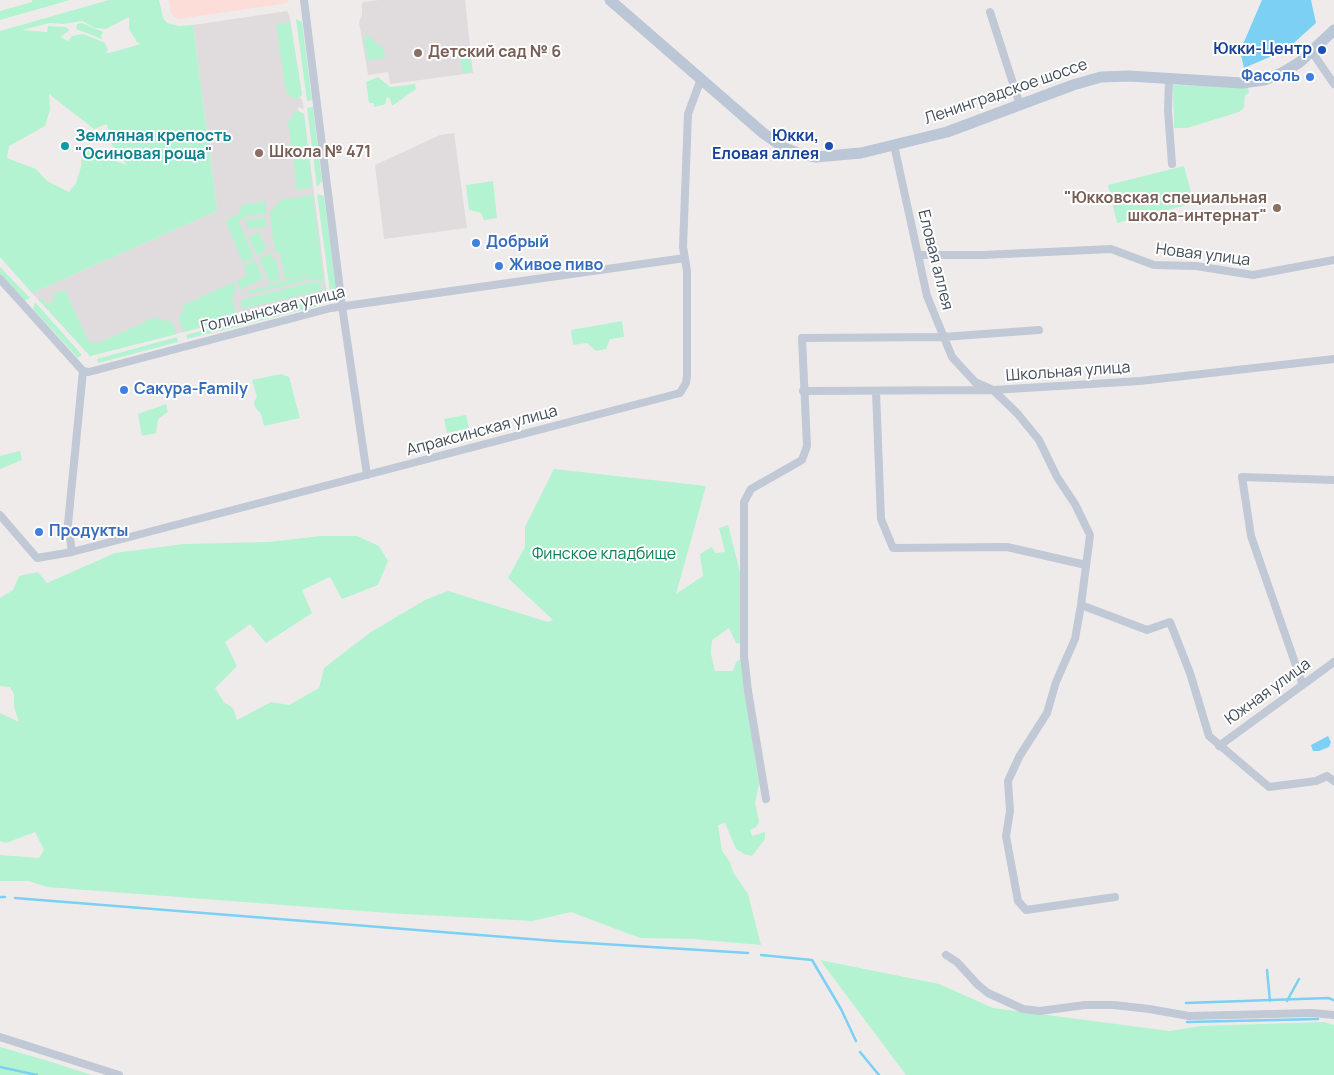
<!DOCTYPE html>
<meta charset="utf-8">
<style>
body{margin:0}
canvas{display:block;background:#efebeb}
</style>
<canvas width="1334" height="1075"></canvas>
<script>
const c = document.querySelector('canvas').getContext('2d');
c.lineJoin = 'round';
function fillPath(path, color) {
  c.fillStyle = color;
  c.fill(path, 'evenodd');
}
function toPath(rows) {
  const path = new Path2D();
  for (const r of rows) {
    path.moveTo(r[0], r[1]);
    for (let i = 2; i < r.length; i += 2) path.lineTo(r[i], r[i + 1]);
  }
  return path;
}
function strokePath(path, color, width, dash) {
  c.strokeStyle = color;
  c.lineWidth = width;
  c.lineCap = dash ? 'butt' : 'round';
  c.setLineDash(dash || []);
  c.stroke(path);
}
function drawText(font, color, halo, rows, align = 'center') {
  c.font = font + ' Manrope,sans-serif';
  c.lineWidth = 4;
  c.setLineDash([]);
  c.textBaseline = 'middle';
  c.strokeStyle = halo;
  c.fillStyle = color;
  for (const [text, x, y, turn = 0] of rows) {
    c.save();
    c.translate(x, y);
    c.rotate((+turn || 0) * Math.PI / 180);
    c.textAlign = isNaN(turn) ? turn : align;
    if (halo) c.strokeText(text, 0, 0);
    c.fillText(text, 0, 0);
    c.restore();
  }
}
const education = toPath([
 [379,0,465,0,473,73,390,84,388,72,368,75,359,22,362,14,362,5,363,2],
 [287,11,290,18,302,95,299,97,302,100,304,109,298,107,298,111,304,114,327,295,90,356,32,293,217,211,193,25],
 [454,133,467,228,384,239,375,165,440,135]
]);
const medical = toPath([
 [169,0,288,0,288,3,178,19,171,14]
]);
const green = toPath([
 [32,0,70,0,0,20,0,11,32,2],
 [109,0,159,0,163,18,167,23,179,26,193,25,217,211,32,293,0,257,0,31],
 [129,17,129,29,137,42,141,44,109,53,105,53,108,50,105,43,83,34,72,36,68,41,60,37,70,30,65,27,48,26,47,32,22,30,50,23,63,24,82,21,95,28,106,29],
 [49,94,94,129,107,124,112,145,127,165,113,160,86,146,82,149,81,167,76,183,69,192,47,181,36,169,7,158,9,146,45,126,50,110],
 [296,19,302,22,312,100,307,101],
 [290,22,302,95,296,100,286,92,276,25],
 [82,23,103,32,101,36,102,39,76,29,77,24],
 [370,36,375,43,384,48,385,58,367,60,364,37],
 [469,48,472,72,463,73,458,49],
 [378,77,390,87,415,84,416,89,392,106,390,98,386,98,386,103,383,105,374,107,374,103,369,103,366,82],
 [1173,85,1248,87,1249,93,1245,95,1244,108,1239,112,1187,128,1174,128],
 [313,107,322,181,317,187,307,108],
 [296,110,304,114,312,187,297,190,288,122],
 [1184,166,1194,203,1117,223,1108,185],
 [493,181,497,218,484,220,481,213,469,210,466,185],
 [317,194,324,196,336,289,330,292],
 [313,195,325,293,324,294,322,282,318,279,307,281,305,275,285,280,284,275,297,273,284,275,280,252,275,253,270,215,306,210,269,214,281,200],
 [265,201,267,213,244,217,239,222,254,257,243,263,226,223,228,219,239,214,242,205],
 [265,217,266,227,248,229,246,220],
 [259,232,267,250,257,255,248,237],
 [270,253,272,258,276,258,280,280,270,283,259,259],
 [255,260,263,278,240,290,237,281,247,275,244,266],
 [0,267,30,298,24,301,0,275],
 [304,276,305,281,249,294,248,291],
 [317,281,321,288,320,291,242,309,241,300],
 [234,282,236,290,232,295,235,312,242,315,184,332,178,318,183,312,183,305],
 [65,290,88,340,93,343,98,343,156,317,165,321,171,321,177,334,90,356,39,300,43,298,46,304,55,300,52,294],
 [321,299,325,300,322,305,187,339,186,335],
 [35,302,82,355,78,358,33,309],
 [622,321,624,337,610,339,606,349,596,351,587,343,573,345,571,330],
 [177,337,178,342,98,363,97,359],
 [281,374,289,377,300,418,264,426,261,414,255,407,254,402,257,397,252,380],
 [166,404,168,412,158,419,156,433,142,436,138,414],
 [466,415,469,428,447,433,444,419],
 [20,451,22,460,0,469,0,456],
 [554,469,706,486,676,594,703,576,700,554,712,547,715,553,725,552,719,528,728,525,741,576,740,643,736,643,729,628,712,640,711,654,715,671,733,671,736,662,741,659,759,784,755,803,759,822,756,827,750,830,752,836,765,832,765,839,752,856,744,854,736,849,725,823,718,825,722,851,730,862,733,872,748,894,761,945,692,939,640,938,571,912,532,921,388,913,47,887,29,881,0,881,0,855,39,858,44,850,35,832,6,843,0,841,0,713,19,722,14,707,14,694,10,687,0,686,0,598,13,590,19,576,38,572,47,583,115,553,184,544,268,542,321,536,357,536,379,546,388,561,378,585,342,599,330,577,302,590,312,613,266,643,250,624,225,642,237,666,215,688,224,702,233,708,237,720,271,702,289,705,319,688,324,668,371,632,425,600,448,591,548,622,553,620,508,578,525,547,525,527],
 [820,960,939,984,993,1008,1170,1031,1201,1026,1324,1022,1334,1025,1334,1075,906,1075],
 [0,1047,45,1060,92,1075,0,1075]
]);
const water = toPath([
 [1262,0,1311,0,1316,23,1286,50,1244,68,1240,51],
 [1328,736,1331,742,1329,747,1319,751,1313,751,1311,745]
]);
const stream = toPath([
 [0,897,5,897],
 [15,898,555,941,748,953],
 [761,955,812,960,841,1009,856,1041],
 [1267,970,1270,1001],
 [1287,1001,1299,979],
 [1186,1003,1328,998,1334,1000],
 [1187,1022,1318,1019],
 [860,1052,879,1075],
 [0,1067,37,1075]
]);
const minor = toPath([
 [304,0,342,306,367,475],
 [990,12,1020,105],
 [1312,52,1334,84],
 [1169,79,1168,111,1172,164],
 [894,145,927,296,952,357,975,382,993,390,1017,413,1039,440,1057,477,1075,504,1090,535,1081,605,1147,630,1170,622,1190,673,1209,736,1269,787,1316,781,1327,776,1334,781],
 [919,255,983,255,1111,249,1154,265,1196,266,1253,275,1334,260],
 [0,279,83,371,89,372,331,308,685,258],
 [803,391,993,390,1140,381,1334,359],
 [876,391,881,519,893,548,1007,547,1086,565],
 [0,515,37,558,72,552,680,393,686,383,687,376,687,271,683,247,688,114,701,79],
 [72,552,68,524,83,371],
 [1081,605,1075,639,1056,682,1047,713,1019,757,1008,781,1010,811,1006,836,1018,901,1026,910,1115,897],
 [1302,683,1251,536,1242,477,1334,480],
 [1219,746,1334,662],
 [766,799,748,691,744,656,744,502,751,489,802,460,807,446,802,338,943,337,1039,330],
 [946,955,957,962,978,985,988,993,1023,1009,1040,1011,1085,1005,1114,1005,1149,1009,1189,1016,1312,1013,1334,1015],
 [0,1037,119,1075]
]);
const secondary = toPath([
 [610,0,763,133,783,147,800,154,816,157,861,153,947,132,1073,85,1101,77,1129,76,1242,83,1264,80,1282,73,1300,62,1334,30]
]);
const markers = [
 [1322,50,5,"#1a4fb4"],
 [418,53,5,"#8d6e63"],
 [1310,77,5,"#3f7fe0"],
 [65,146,5,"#0f9aa8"],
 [829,146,5,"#1a4fb4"],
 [259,153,5,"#8d6e63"],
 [1277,208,5,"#8d6e63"],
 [476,243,5,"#3f7fe0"],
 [499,266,5,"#3f7fe0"],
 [124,390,5,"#3f7fe0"],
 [39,532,5,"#3f7fe0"]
];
const transitNames = [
 ["Юкки-Центр",1312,50],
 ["Юкки,",819,137],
 ["Еловая аллея",819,155]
];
const educationNames = [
 ["Детский сад № 6",428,53],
 ["Школа № 471",269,153],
 ["\"Юкковская специальная",1267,199,"right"],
 ["школа-интернат\"",1267,217,"right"]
];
const shopNames = [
 ["Фасоль",1300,77,"right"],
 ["Добрый",486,243],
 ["Живое пиво",509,266],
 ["Сакура-Family",134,390],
 ["Продукты",49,532]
];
const streetNames = [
 ["Ленинградское шоссе",1006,92,-19],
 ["Новая улица",1203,255,7],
 ["Еловая аллея",935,260,76],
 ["Голицынская улица",273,310,-14],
 ["Школьная улица",1068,372,-4],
 ["Апраксинская улица",482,431,-15],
 ["Южная улица",1268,692,-36]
];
const cultureNames = [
 ["Земляная крепость",75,137],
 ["\"Осиновая роща\"",75,155]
];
const parkNames = [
 ["Финское кладбище",604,555]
];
fillPath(education, '#e0dcdd');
fillPath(medical, '#fdddd7');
fillPath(green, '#b3f3d1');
fillPath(water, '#7bd0f4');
strokePath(stream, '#7bd0f4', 2.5);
strokePath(minor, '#c0c9d5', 8);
strokePath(secondary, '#bbc6d7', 11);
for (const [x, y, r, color] of markers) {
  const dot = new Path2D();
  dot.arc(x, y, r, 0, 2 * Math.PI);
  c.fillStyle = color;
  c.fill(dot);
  strokePath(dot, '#fff', 2);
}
drawText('bold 16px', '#164399', '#fff', transitNames, 'right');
drawText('bold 16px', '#785e54', '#fff', educationNames, 'left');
drawText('bold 16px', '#366cbe', '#fff', shopNames, 'left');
drawText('16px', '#424d5a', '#fff', streetNames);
drawText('bold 16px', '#0d838f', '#fff', cultureNames, 'left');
drawText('16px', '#0d8252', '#fff', parkNames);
</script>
